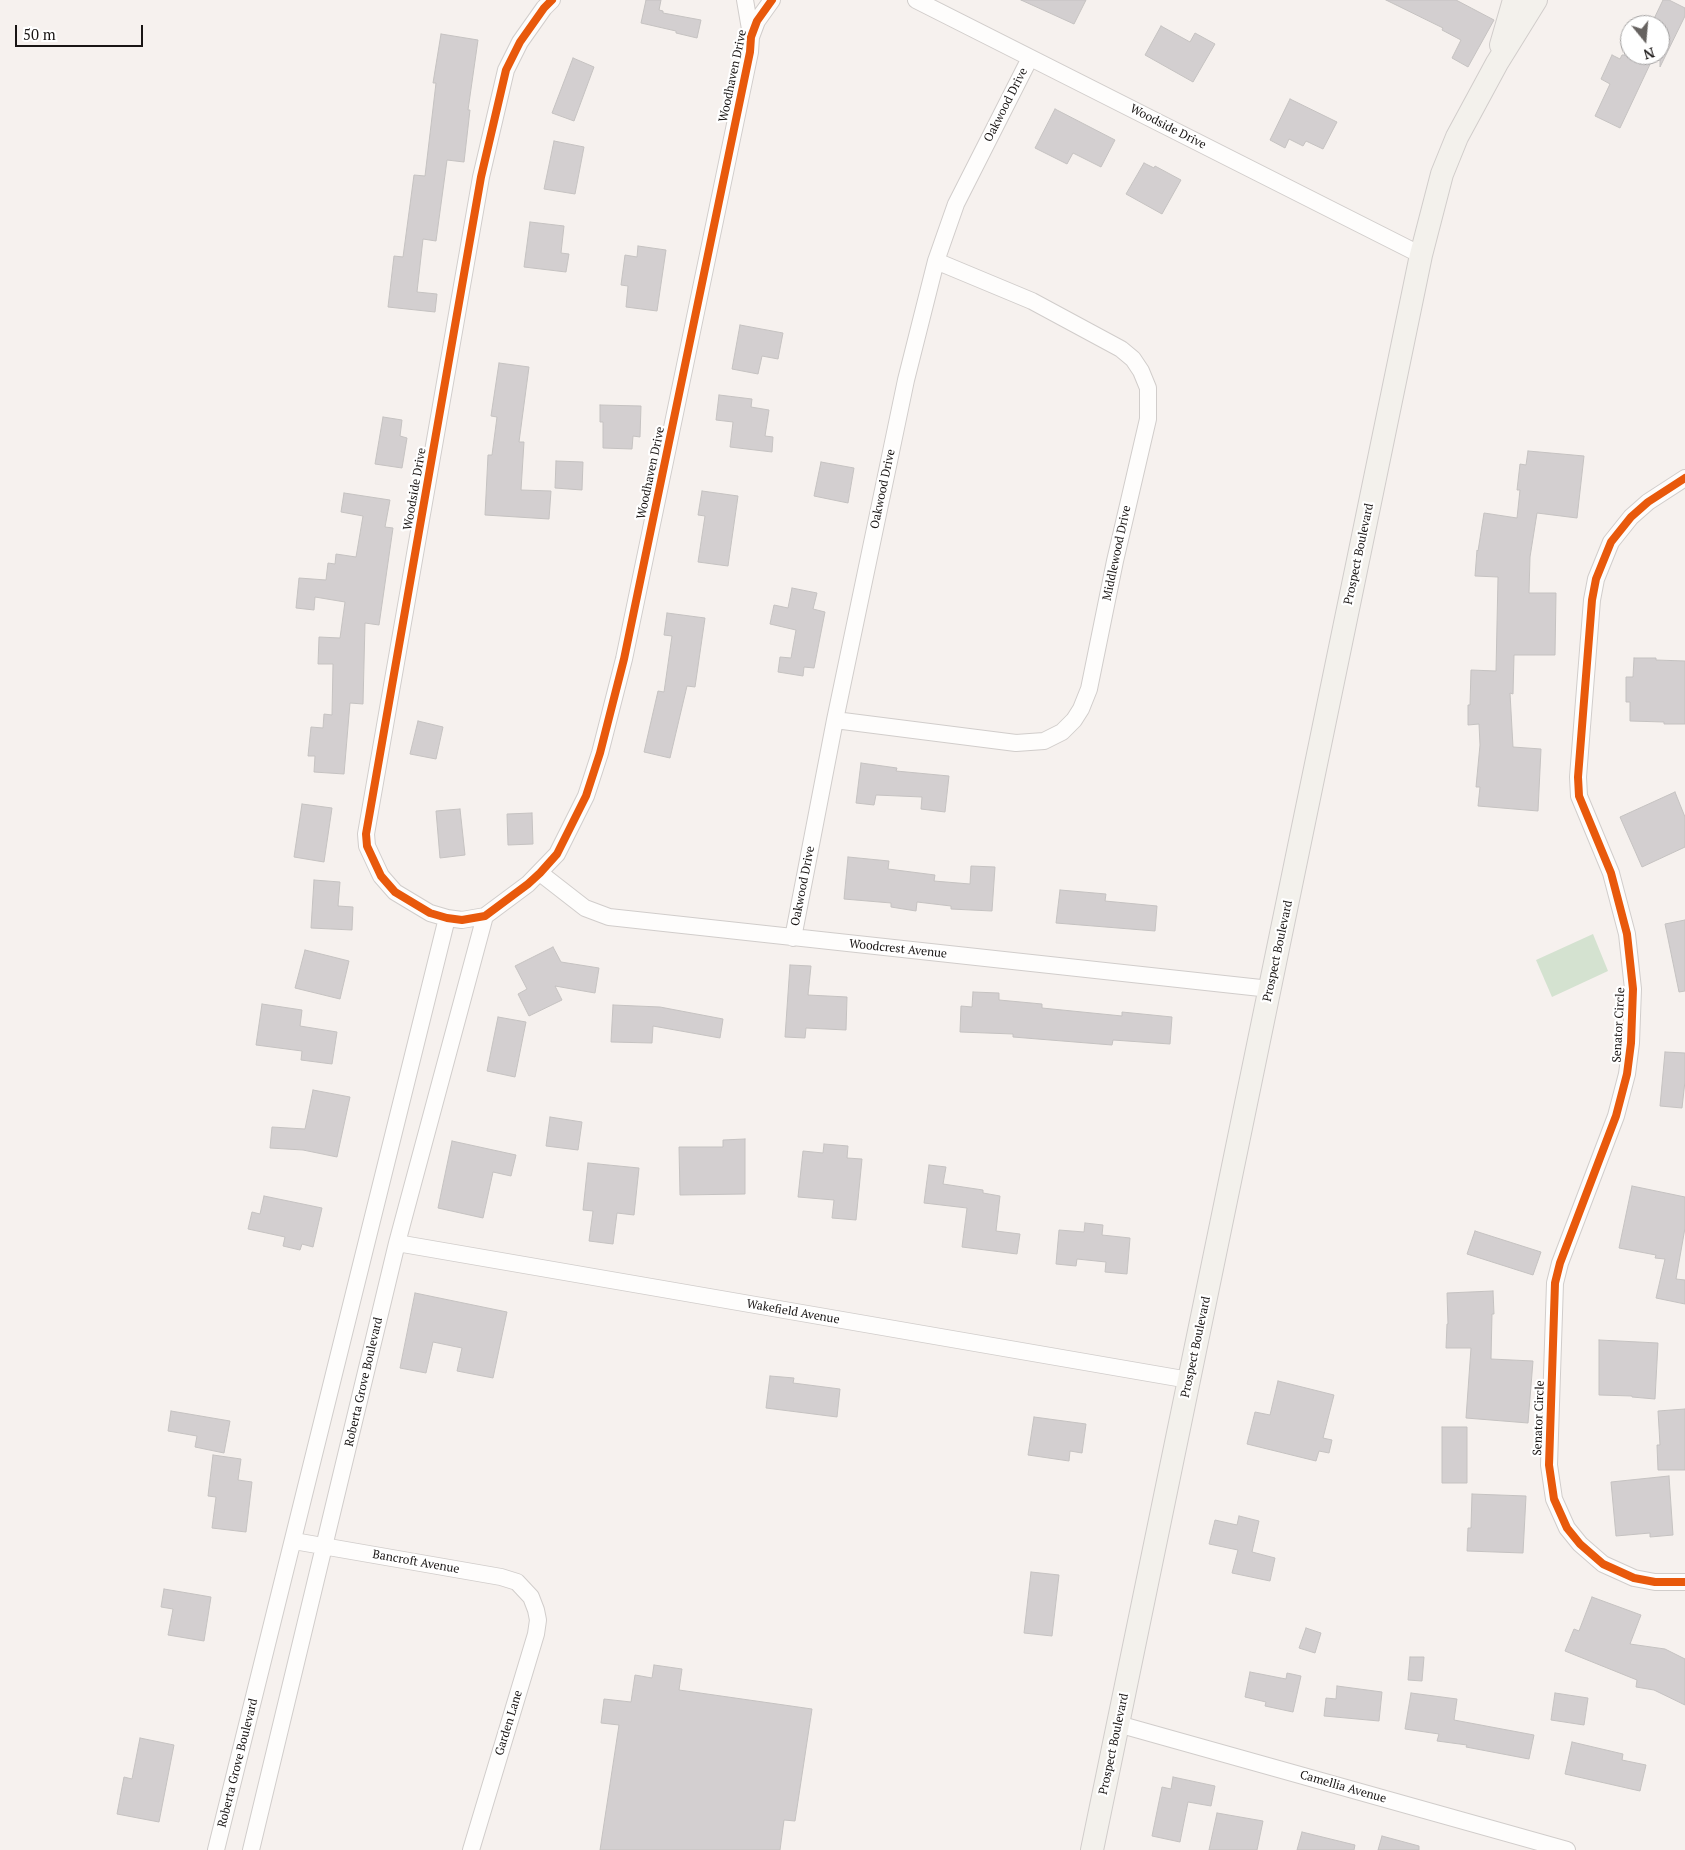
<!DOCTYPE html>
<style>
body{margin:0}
#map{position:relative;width:1685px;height:1850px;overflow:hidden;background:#f6f1ee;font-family:"PT Serif",serif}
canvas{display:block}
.north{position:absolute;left:1620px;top:15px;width:50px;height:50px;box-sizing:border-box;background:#fff;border:1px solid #a3a1a1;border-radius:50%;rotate:163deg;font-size:14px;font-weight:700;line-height:20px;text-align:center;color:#191514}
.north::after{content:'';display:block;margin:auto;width:18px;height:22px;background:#666260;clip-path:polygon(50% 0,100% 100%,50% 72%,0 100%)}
.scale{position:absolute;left:15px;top:25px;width:128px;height:22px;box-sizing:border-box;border:2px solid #191514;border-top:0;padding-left:6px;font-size:15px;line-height:18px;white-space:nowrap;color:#191514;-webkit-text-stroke:4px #fff;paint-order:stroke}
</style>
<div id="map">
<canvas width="1685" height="1850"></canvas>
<div class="north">N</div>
<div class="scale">50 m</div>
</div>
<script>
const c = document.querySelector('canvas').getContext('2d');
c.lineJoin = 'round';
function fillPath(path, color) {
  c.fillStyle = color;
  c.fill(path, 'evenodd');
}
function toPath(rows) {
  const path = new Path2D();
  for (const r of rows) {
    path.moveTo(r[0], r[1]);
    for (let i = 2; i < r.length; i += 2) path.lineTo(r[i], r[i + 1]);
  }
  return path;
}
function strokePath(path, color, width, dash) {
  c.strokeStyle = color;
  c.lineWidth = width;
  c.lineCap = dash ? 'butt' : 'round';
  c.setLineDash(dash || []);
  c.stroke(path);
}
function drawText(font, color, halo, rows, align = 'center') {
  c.font = font + ' "PT Serif",serif';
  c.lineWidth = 4.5;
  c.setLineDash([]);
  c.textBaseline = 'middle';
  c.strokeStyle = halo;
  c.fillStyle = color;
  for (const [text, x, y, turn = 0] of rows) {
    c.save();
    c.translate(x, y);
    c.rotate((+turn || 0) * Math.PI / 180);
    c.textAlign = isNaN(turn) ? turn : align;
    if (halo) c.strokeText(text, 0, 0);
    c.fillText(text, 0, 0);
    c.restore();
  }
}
const green = toPath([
 [1593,934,1608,971,1552,997,1536,960]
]);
const building = toPath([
 [646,0,661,0,659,10,663,11,663,13,701,20,697,38,676,33,676,31,641,23,646,0],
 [1021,0,1086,0,1074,24,1021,0],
 [1386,0,1456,0,1494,20,1468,67,1452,58,1461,40,1442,30,1443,28,1386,0],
 [1663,0,1669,0,1685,8,1685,16,1660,67,1660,25,1651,25,1663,0],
 [1161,26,1190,42,1195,33,1215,44,1193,82,1145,55,1161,26],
 [441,34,478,40,468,110,470,110,464,162,447,160,436,241,423,239,417,292,437,294,435,312,388,307,394,256,403,257,414,175,425,176,436,83,433,83,441,34],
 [1612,55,1620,59,1622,55,1641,55,1652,60,1620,128,1595,116,1610,84,1601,79,1612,55],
 [573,58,594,67,574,121,552,113,573,58],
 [1290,99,1337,122,1323,149,1306,141,1303,146,1289,139,1285,148,1270,140,1290,99],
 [1055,109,1115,140,1101,167,1073,153,1067,164,1035,148,1055,109],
 [554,141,584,147,575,194,544,189,554,141],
 [1144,163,1154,168,1155,166,1181,180,1162,214,1126,194,1144,163],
 [530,222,564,226,561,253,569,254,566,272,524,267,530,222],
 [638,246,666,250,657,311,626,307,628,286,621,285,625,255,637,257,638,246],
 [740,325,783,333,778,359,762,356,758,374,732,369,740,325],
 [499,363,529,367,519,442,524,442,521,490,551,491,549,519,485,515,488,455,492,455,497,417,491,416,499,363],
 [719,395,752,399,751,407,769,410,765,436,773,437,772,452,730,447,733,422,716,420,719,395],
 [600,405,641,406,640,437,633,436,632,449,603,448,603,422,600,422,600,405],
 [383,417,402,420,400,436,407,438,402,468,375,464,383,417],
 [1528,451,1584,456,1577,518,1537,513,1530,557,1529,593,1556,593,1555,655,1514,655,1513,694,1510,693,1513,747,1541,749,1538,811,1478,806,1480,787,1476,787,1480,745,1479,724,1468,725,1468,705,1470,705,1471,670,1496,671,1498,577,1475,576,1477,550,1478,551,1484,513,1517,518,1520,490,1517,490,1520,464,1526,465,1528,451],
 [556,461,583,462,582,490,555,488,556,461],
 [821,462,854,468,848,503,814,496,821,462],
 [702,491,738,496,728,566,698,562,705,516,698,515,702,491],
 [344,493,390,500,385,527,393,528,379,625,365,623,363,704,350,703,344,774,314,772,315,756,308,756,311,727,323,728,324,714,332,715,333,664,318,664,319,637,340,638,345,602,315,597,314,610,296,608,299,578,326,580,328,563,335,564,336,554,356,557,363,516,341,512,344,493],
 [792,588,817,593,813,609,825,612,814,668,804,667,803,676,778,672,780,657,791,658,796,630,770,624,774,605,788,608,792,588],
 [667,613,705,618,695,687,687,686,670,758,644,752,658,691,664,692,672,636,664,635,667,613],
 [1634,658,1656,658,1656,660,1685,661,1685,724,1664,724,1664,722,1630,721,1630,702,1626,702,1626,677,1633,677,1634,658],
 [418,721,443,727,436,759,410,754,418,721],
 [861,763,897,768,896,771,949,776,945,812,921,809,922,797,876,795,874,805,856,803,861,763],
 [1675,792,1685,817,1685,847,1642,867,1620,817,1675,792],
 [302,804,332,808,324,862,294,857,302,804],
 [460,809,465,855,440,858,436,811,460,809],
 [532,813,533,844,508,845,507,814,532,813],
 [848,857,889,861,888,869,935,875,934,881,970,884,971,866,995,867,992,911,951,909,951,906,917,902,916,911,891,907,891,903,844,899,848,857],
 [314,880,340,882,338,906,353,907,352,930,311,928,314,880],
 [1060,890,1106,894,1105,901,1157,906,1155,931,1056,923,1060,890],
 [1685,920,1685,991,1679,992,1665,924,1685,920],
 [553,947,561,962,599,968,595,993,555,986,562,1000,529,1016,518,994,527,989,515,966,553,947],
 [305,950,349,961,340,999,295,988,305,950],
 [790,965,811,966,808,995,847,997,846,1030,806,1028,805,1038,785,1037,790,965],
 [973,992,999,993,999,1000,1042,1004,1042,1008,1122,1016,1122,1012,1172,1017,1170,1044,1113,1040,1112,1045,1013,1037,1013,1034,960,1032,961,1006,972,1007,973,992],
 [262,1004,302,1010,300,1026,337,1032,332,1064,301,1060,302,1051,256,1045,262,1004],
 [613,1005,660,1007,723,1019,720,1038,653,1026,652,1043,611,1042,613,1005],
 [498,1017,526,1022,515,1077,487,1071,498,1017],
 [1665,1052,1685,1053,1685,1081,1682,1108,1660,1106,1665,1052],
 [313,1090,350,1097,337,1157,303,1150,270,1148,272,1127,305,1129,313,1090],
 [550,1117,582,1122,578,1150,546,1146,550,1117],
 [745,1139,745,1194,680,1195,679,1147,723,1147,723,1140,745,1139],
 [452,1141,516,1155,511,1176,493,1172,483,1218,438,1208,452,1141],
 [824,1144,848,1146,847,1158,862,1159,856,1220,832,1218,834,1200,798,1197,803,1151,823,1153,824,1144],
 [588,1163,639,1168,634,1215,617,1213,613,1244,589,1241,593,1211,583,1210,588,1163],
 [929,1165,946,1167,943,1184,983,1190,983,1193,1000,1196,996,1231,1020,1234,1017,1254,962,1247,967,1208,924,1203,929,1165],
 [1632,1186,1685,1197,1685,1228,1676,1279,1685,1280,1685,1304,1656,1298,1665,1259,1655,1258,1656,1255,1619,1248,1632,1186],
 [264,1196,322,1208,313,1247,302,1244,300,1250,283,1246,285,1237,248,1229,252,1212,260,1214,264,1196],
 [1085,1223,1103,1225,1102,1235,1130,1238,1127,1274,1105,1272,1106,1262,1077,1259,1076,1266,1056,1264,1059,1230,1084,1232,1085,1223],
 [1475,1231,1541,1252,1533,1275,1467,1254,1475,1231],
 [1493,1291,1494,1314,1492,1314,1491,1359,1533,1361,1528,1423,1466,1418,1471,1348,1446,1348,1447,1324,1448,1324,1447,1293,1493,1291],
 [415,1293,507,1312,493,1378,457,1371,462,1348,433,1342,426,1373,400,1368,415,1293],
 [1599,1340,1658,1343,1655,1399,1632,1397,1632,1396,1599,1395,1599,1340],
 [770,1376,794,1378,793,1383,840,1389,837,1417,766,1408,770,1376],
 [1278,1381,1334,1395,1323,1438,1332,1440,1329,1453,1319,1451,1316,1461,1247,1444,1255,1412,1270,1415,1278,1381],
 [1685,1409,1685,1470,1658,1470,1657,1445,1660,1445,1658,1411,1685,1409],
 [171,1411,230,1421,224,1453,195,1447,197,1436,168,1431,171,1411],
 [1034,1417,1086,1424,1082,1453,1070,1451,1069,1461,1028,1455,1034,1417],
 [1442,1427,1467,1427,1467,1483,1442,1483,1442,1427],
 [213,1455,241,1459,238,1480,252,1482,246,1532,212,1528,216,1497,208,1496,213,1455],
 [1669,1476,1673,1535,1650,1537,1650,1533,1616,1536,1611,1482,1669,1476],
 [1472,1494,1526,1496,1523,1553,1467,1551,1468,1528,1471,1528,1472,1494],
 [1239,1516,1259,1521,1252,1552,1275,1558,1270,1581,1232,1573,1238,1550,1209,1544,1215,1520,1237,1525,1239,1516],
 [1031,1572,1059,1575,1052,1636,1024,1633,1031,1572],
 [164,1589,211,1597,204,1641,168,1635,173,1609,161,1607,164,1589],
 [1592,1597,1641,1615,1630,1644,1665,1649,1685,1659,1685,1705,1654,1690,1636,1687,1637,1680,1565,1651,1574,1629,1579,1631,1592,1597],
 [1306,1628,1321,1633,1315,1653,1299,1648,1306,1628],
 [1410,1657,1424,1657,1422,1681,1408,1680,1410,1657],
 [654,1665,682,1669,679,1690,812,1709,795,1821,784,1820,780,1850,600,1850,619,1725,601,1723,604,1699,631,1702,635,1675,652,1678,654,1665],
 [1250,1672,1286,1679,1287,1673,1301,1676,1293,1712,1265,1706,1266,1702,1245,1697,1250,1672],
 [1337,1686,1382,1692,1379,1721,1324,1716,1326,1698,1336,1699,1337,1686],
 [1411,1693,1457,1699,1454,1720,1534,1735,1529,1759,1466,1747,1467,1745,1437,1741,1439,1734,1405,1729,1411,1693],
 [1555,1693,1588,1698,1584,1725,1551,1720,1555,1693],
 [140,1738,174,1745,159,1822,117,1814,124,1777,132,1779,140,1738],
 [1572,1742,1623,1754,1622,1760,1646,1765,1640,1791,1565,1774,1572,1742],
 [1173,1777,1215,1786,1211,1806,1188,1802,1180,1842,1152,1836,1162,1787,1171,1789,1173,1777],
 [1217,1813,1263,1821,1257,1850,1209,1850,1217,1813],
 [1302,1832,1355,1845,1354,1850,1297,1850,1302,1832],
 [1382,1836,1419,1846,1419,1850,1378,1850,1382,1836]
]);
const street = toPath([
 [745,0,751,35],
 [916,0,1421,255],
 [1685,478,1648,502,1631,517,1611,542,1596,579,1592,600,1578,777,1579,796,1611,873,1627,934,1633,989,1631,1043,1627,1074,1616,1116,1560,1263,1555,1283,1549,1465,1554,1499,1567,1528,1580,1544,1603,1564,1634,1578,1655,1582,1685,1582],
 [835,720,1016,743,1044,741,1062,732,1074,720,1081,709,1089,689,1115,561,1148,419,1148,388,1141,371,1133,359,1121,349,1032,301,936,261],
 [540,873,585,908,609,917,1270,989],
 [485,916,462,920,447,918,430,913,395,892,381,876,367,846,366,834,481,177,506,70,520,42,544,8,552,0],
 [485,916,528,884,557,854,586,796,600,753,624,659,750,52,751,37,757,21,772,0],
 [793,938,835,720,906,380,936,261,956,204,1030,58],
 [397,1243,1189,1380],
 [294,1541,501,1577,517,1582,531,1597,536,1610,538,1620,536,1634,471,1850],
 [1118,1724,1567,1850],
 [216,1850,447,918],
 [251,1850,397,1243,485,916]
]);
const secondary = toPath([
 [1501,45,1514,0],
 [1092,1850,1421,255,1442,174,1457,137,1497,63,1536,0]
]);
const cycleway = toPath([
 [552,0,544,8,520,42,506,70,481,177,366,834,367,846,381,876,395,892,430,913,447,918,462,920,485,916,528,884,540,873,557,854,586,796,600,753,624,659,750,52,751,37,757,21,772,0],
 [1685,478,1648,502,1631,517,1611,542,1596,579,1592,600,1578,777,1579,796,1611,873,1627,934,1633,989,1631,1043,1627,1074,1616,1116,1560,1263,1555,1283,1549,1465,1554,1499,1567,1528,1580,1544,1603,1564,1634,1578,1655,1582,1685,1582]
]);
const streetNames = [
 ["Woodhaven Drive",733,76,-78],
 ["Oakwood Drive",1006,105,-63],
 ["Woodside Drive",1168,127,27],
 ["Woodhaven Drive",651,473,-78],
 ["Woodside Drive",415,489,-80],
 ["Oakwood Drive",883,489,-78],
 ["Middlewood Drive",1117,553,-78],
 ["Prospect Boulevard",1359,554,-78],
 ["Oakwood Drive",803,886,-79],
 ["Woodcrest Avenue",898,949,6],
 ["Prospect Boulevard",1278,951,-78],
 ["Senator Circle",1619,1025,-87],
 ["Wakefield Avenue",793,1312,10],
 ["Prospect Boulevard",1196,1347,-78],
 ["Roberta Grove Boulevard",364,1382,-77],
 ["Senator Circle",1539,1418,-88],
 ["Bancroft Avenue",416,1562,10],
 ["Garden Lane",509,1723,-73],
 ["Prospect Boulevard",1114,1744,-78],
 ["Roberta Grove Boulevard",238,1763,-76],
 ["Camellia Avenue",1343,1787,16]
];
fillPath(green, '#d4e2d0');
fillPath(building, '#d3cfd0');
strokePath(building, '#c5c2c1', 1);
strokePath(street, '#d1cdcb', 18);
strokePath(secondary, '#d1cdcb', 24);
strokePath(street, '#fefdfc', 16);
strokePath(secondary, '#f3f1ec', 22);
strokePath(cycleway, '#e8590c', 8);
drawText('12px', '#191514', '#fff', streetNames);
</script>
